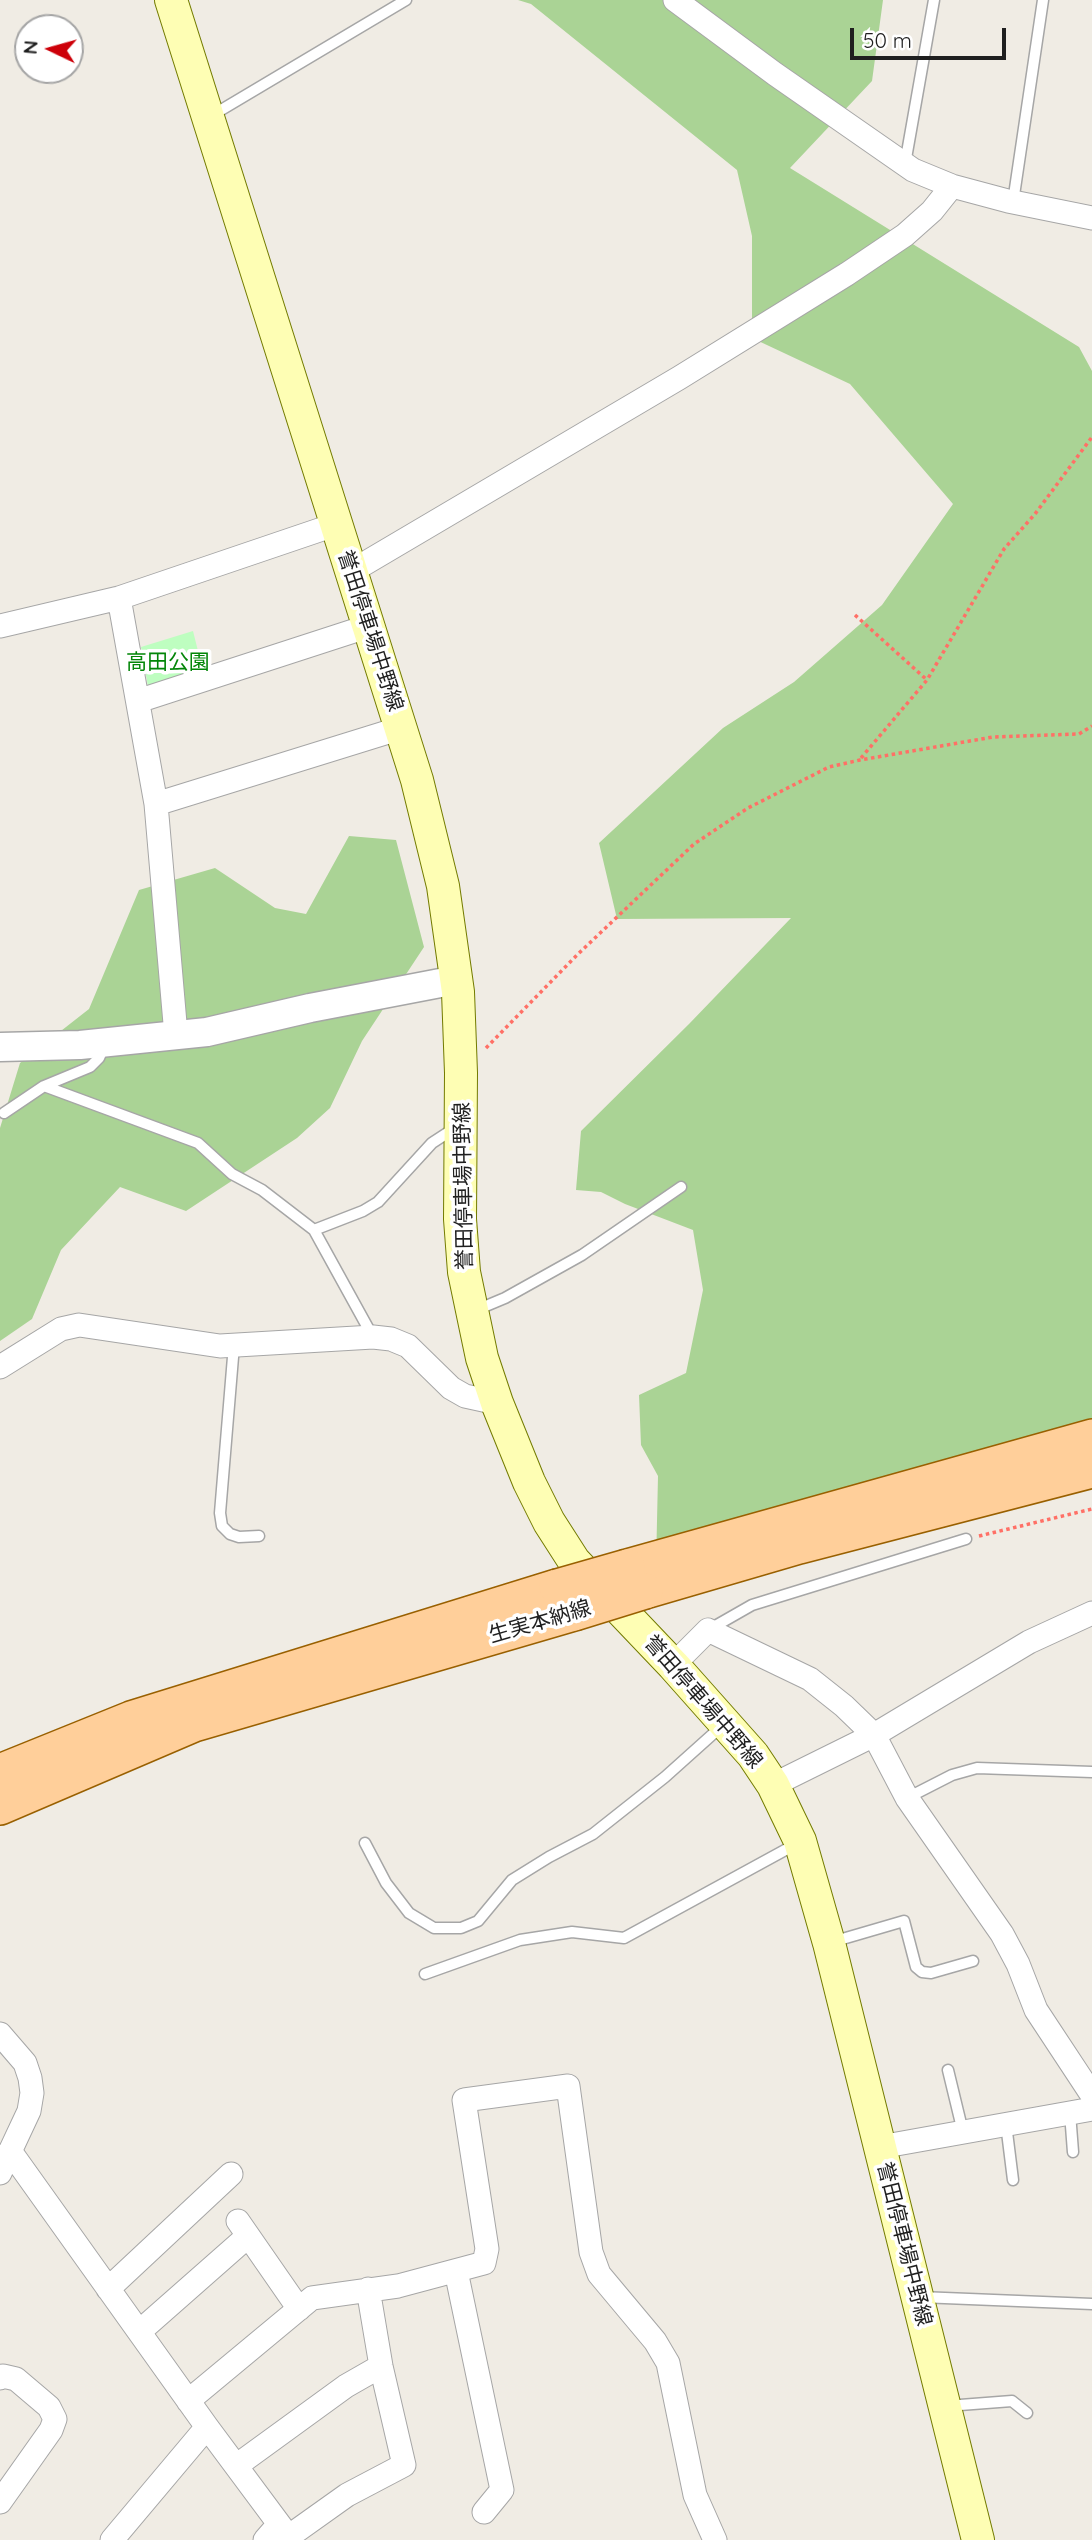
<!DOCTYPE html>
<meta charset="utf-8">
<style>
body{margin:0}
#map{position:relative;width:1092px;height:2540px;overflow:hidden;background:#f0ece4;font-family:Quicksand,sans-serif}
canvas{display:block}
.north{position:absolute;left:14px;top:14px;width:70px;height:70px;box-sizing:border-box;background:#fff;border:2px solid #a5a5a5;border-radius:50%;rotate:275deg;font-size:19px;font-weight:700;line-height:28px;text-align:center;color:#1f1f1f}
.north::after{content:'';display:block;margin:auto;width:24px;height:32px;background:#cd0009;clip-path:polygon(50% 0,100% 100%,50% 72%,0 100%)}
.scale{position:absolute;left:850px;top:28px;width:156px;height:32px;box-sizing:border-box;border:4px solid #1f1f1f;border-top:0;padding-left:9px;font-size:21px;line-height:24px;white-space:nowrap;color:#1f1f1f;-webkit-text-stroke:5px #fff;paint-order:stroke}
</style>
<div id="map">
<canvas width="1092" height="2540"></canvas>
<div class="north">N</div>
<div class="scale">50 m</div>
</div>
<script>
const c = document.querySelector('canvas').getContext('2d');
c.lineJoin = 'round';
function fillPath(path, color) {
  c.fillStyle = color;
  c.fill(path, 'evenodd');
}
function toPath(rows) {
  const path = new Path2D();
  for (const r of rows) {
    path.moveTo(r[0], r[1]);
    for (let i = 2; i < r.length; i += 2) path.lineTo(r[i], r[i + 1]);
  }
  return path;
}
function strokePath(path, color, width, dash) {
  c.strokeStyle = color;
  c.lineWidth = width;
  c.lineCap = dash ? 'butt' : 'round';
  c.setLineDash(dash || []);
  c.stroke(path);
}
function drawText(font, color, halo, rows, align = 'center') {
  c.font = font + ' Quicksand,"Noto Sans JP",sans-serif';
  c.lineWidth = 7;
  c.setLineDash([]);
  c.textBaseline = 'middle';
  c.strokeStyle = halo;
  c.fillStyle = color;
  for (const [text, x, y, turn = 0] of rows) {
    c.save();
    c.translate(x, y);
    c.rotate((+turn || 0) * Math.PI / 180);
    c.textAlign = isNaN(turn) ? turn : align;
    if (halo) c.strokeText(text, 0, 0);
    c.fillText(text, 0, 0);
    c.restore();
  }
}
const forest = toPath([
 [518,0,883,0,872,81,790,168,1079,347,1092,371,1092,1421,656,1566,658,1476,641,1445,639,1395,686,1373,703,1290,693,1230,625,1204,601,1192,576,1190,581,1131,689,1024,791,918,617,919,599,843,723,728,794,682,882,605,953,504,850,384,752,338,752,236,737,170,531,4],
 [349,836,396,840,424,947,362,1041,330,1108,297,1138,186,1211,120,1187,61,1250,32,1319,0,1341,0,1128,20,1063,89,1009,139,890,215,868,275,908,306,914]
]);
const park = toPath([
 [193,631,204,675,149,692,141,647]
]);
const path = toPath([
 [855,615,927,680],
 [861,758,927,680,1004,549,1035,514,1092,437],
 [486,1048,577,955,694,844,748,808,829,767,860,760,993,737,1079,734,1092,726],
 [979,1536,1092,1509]
]);
const service = toPath([
 [211,116,406,0],
 [905,164,934,0],
 [1013,202,1043,0],
 [44,1086,198,1143,232,1174,262,1190,314,1230,373,1337],
 [4,1113,44,1086,90,1067,99,1058,104,1047],
 [314,1230,363,1211,378,1202,432,1143,455,1128],
 [474,1311,505,1298,582,1255,681,1187],
 [234,1345,220,1513,222,1526,230,1534,239,1537,259,1536],
 [710,1629,752,1605,966,1539],
 [907,1798,952,1775,977,1768,1092,1772],
 [365,1843,386,1883,409,1913,434,1928,461,1928,478,1921,512,1880,549,1857,593,1834,665,1777,723,1725],
 [832,1942,904,1921,916,1967,922,1972,931,1973,973,1961],
 [425,1974,520,1940,572,1932,624,1938,798,1843],
 [948,2070,963,2132],
 [1070,2113,1073,2152],
 [1006,2124,1013,2180],
 [920,2297,1092,2304],
 [947,2406,1012,2401,1027,2413]
]);
const minor = toPath([
 [675,0,775,74,913,170,952,186,1008,201,1092,218],
 [352,571,679,378,847,274,905,235,932,211,952,186],
 [119,598,156,804,176,1035],
 [0,626,119,598,337,524],
 [138,701,369,626],
 [156,804,401,728],
 [0,1367,61,1329,79,1325,220,1346,373,1337,391,1339,408,1346,451,1388,465,1396,497,1403],
 [673,1665,708,1630,810,1679,844,1706,874,1735,907,1798,1002,1934,1018,1964,1036,2010,1092,2095],
 [773,1785,874,1735,1029,1642,1092,1613],
 [0,2034,25,2063,30,2078,32,2093,29,2111,0,2173],
 [880,2147,1092,2109],
 [10,2151,207,2427,291,2540],
 [238,2221,299,2309],
 [456,2271,502,2490,484,2512],
 [108,2289,231,2174],
 [139,2332,248,2236],
 [0,2378,3,2376,16,2379,49,2407,55,2419,51,2430,0,2502],
 [188,2401,312,2298,398,2286,484,2263,487,2249,464,2100,568,2086,591,2252,599,2274,655,2341,668,2363,695,2495,715,2540],
 [236,2466,346,2386,381,2366],
 [288,2537,347,2495,404,2465,381,2366,368,2289],
 [112,2540,207,2427],
 [265,2540,279,2524]
]);
const tertiary = toPath([
 [0,1047,80,1045,207,1032,310,1008,456,980]
]);
const secondary = toPath([
 [171,0,417,780,443,886,458,992,461,1073,460,1219,464,1272,482,1358,497,1403,529,1482,549,1522,574,1561,673,1665,753,1755,773,1785,800,1841,829,1943,978,2540]
]);
const primary = toPath([
 [627,1567,1092,1437],
 [645,1591,799,1546,1092,1470],
 [0,1772,131,1719,557,1587],
 [0,1807,194,1724,574,1613]
]);
const primaryBridge = toPath([
 [557,1587,627,1567],
 [574,1613,645,1591]
]);
const streetNames = [
 ["誉田停車場中野線",370,631,72],
 ["誉田停車場中野線",464,1186,-91],
 ["生実本納線",540,1622,-16],
 ["誉田停車場中野線",703,1702,49],
 ["誉田停車場中野線",904,2244,76]
];
const parkNames = [
 ["高田公園",168,663]
];
fillPath(forest, '#aad395');
fillPath(park, '#befec0');
strokePath(service, '#a6a6a6', 13);
strokePath(minor, '#a6a6a6', 25);
strokePath(tertiary, '#a6a6a6', 31);
strokePath(secondary, '#737b00', 34);
strokePath(primary, '#996000', 38);
strokePath(path, '#ff7066', 3.5, [3.5, 3.5]);
strokePath(service, '#fff', 10);
strokePath(minor, '#fff', 23);
strokePath(tertiary, '#fff', 28);
strokePath(secondary, '#fefeb4', 32);
strokePath(primary, '#ffcf9a', 35);
strokePath(primaryBridge, '#996000', 38, []);
strokePath(primaryBridge, '#ffcf9a', 35);
drawText('21px', '#1f1f1f', '#fff', streetNames);
drawText('21px', '#038608', '#fff', parkNames);
</script>
